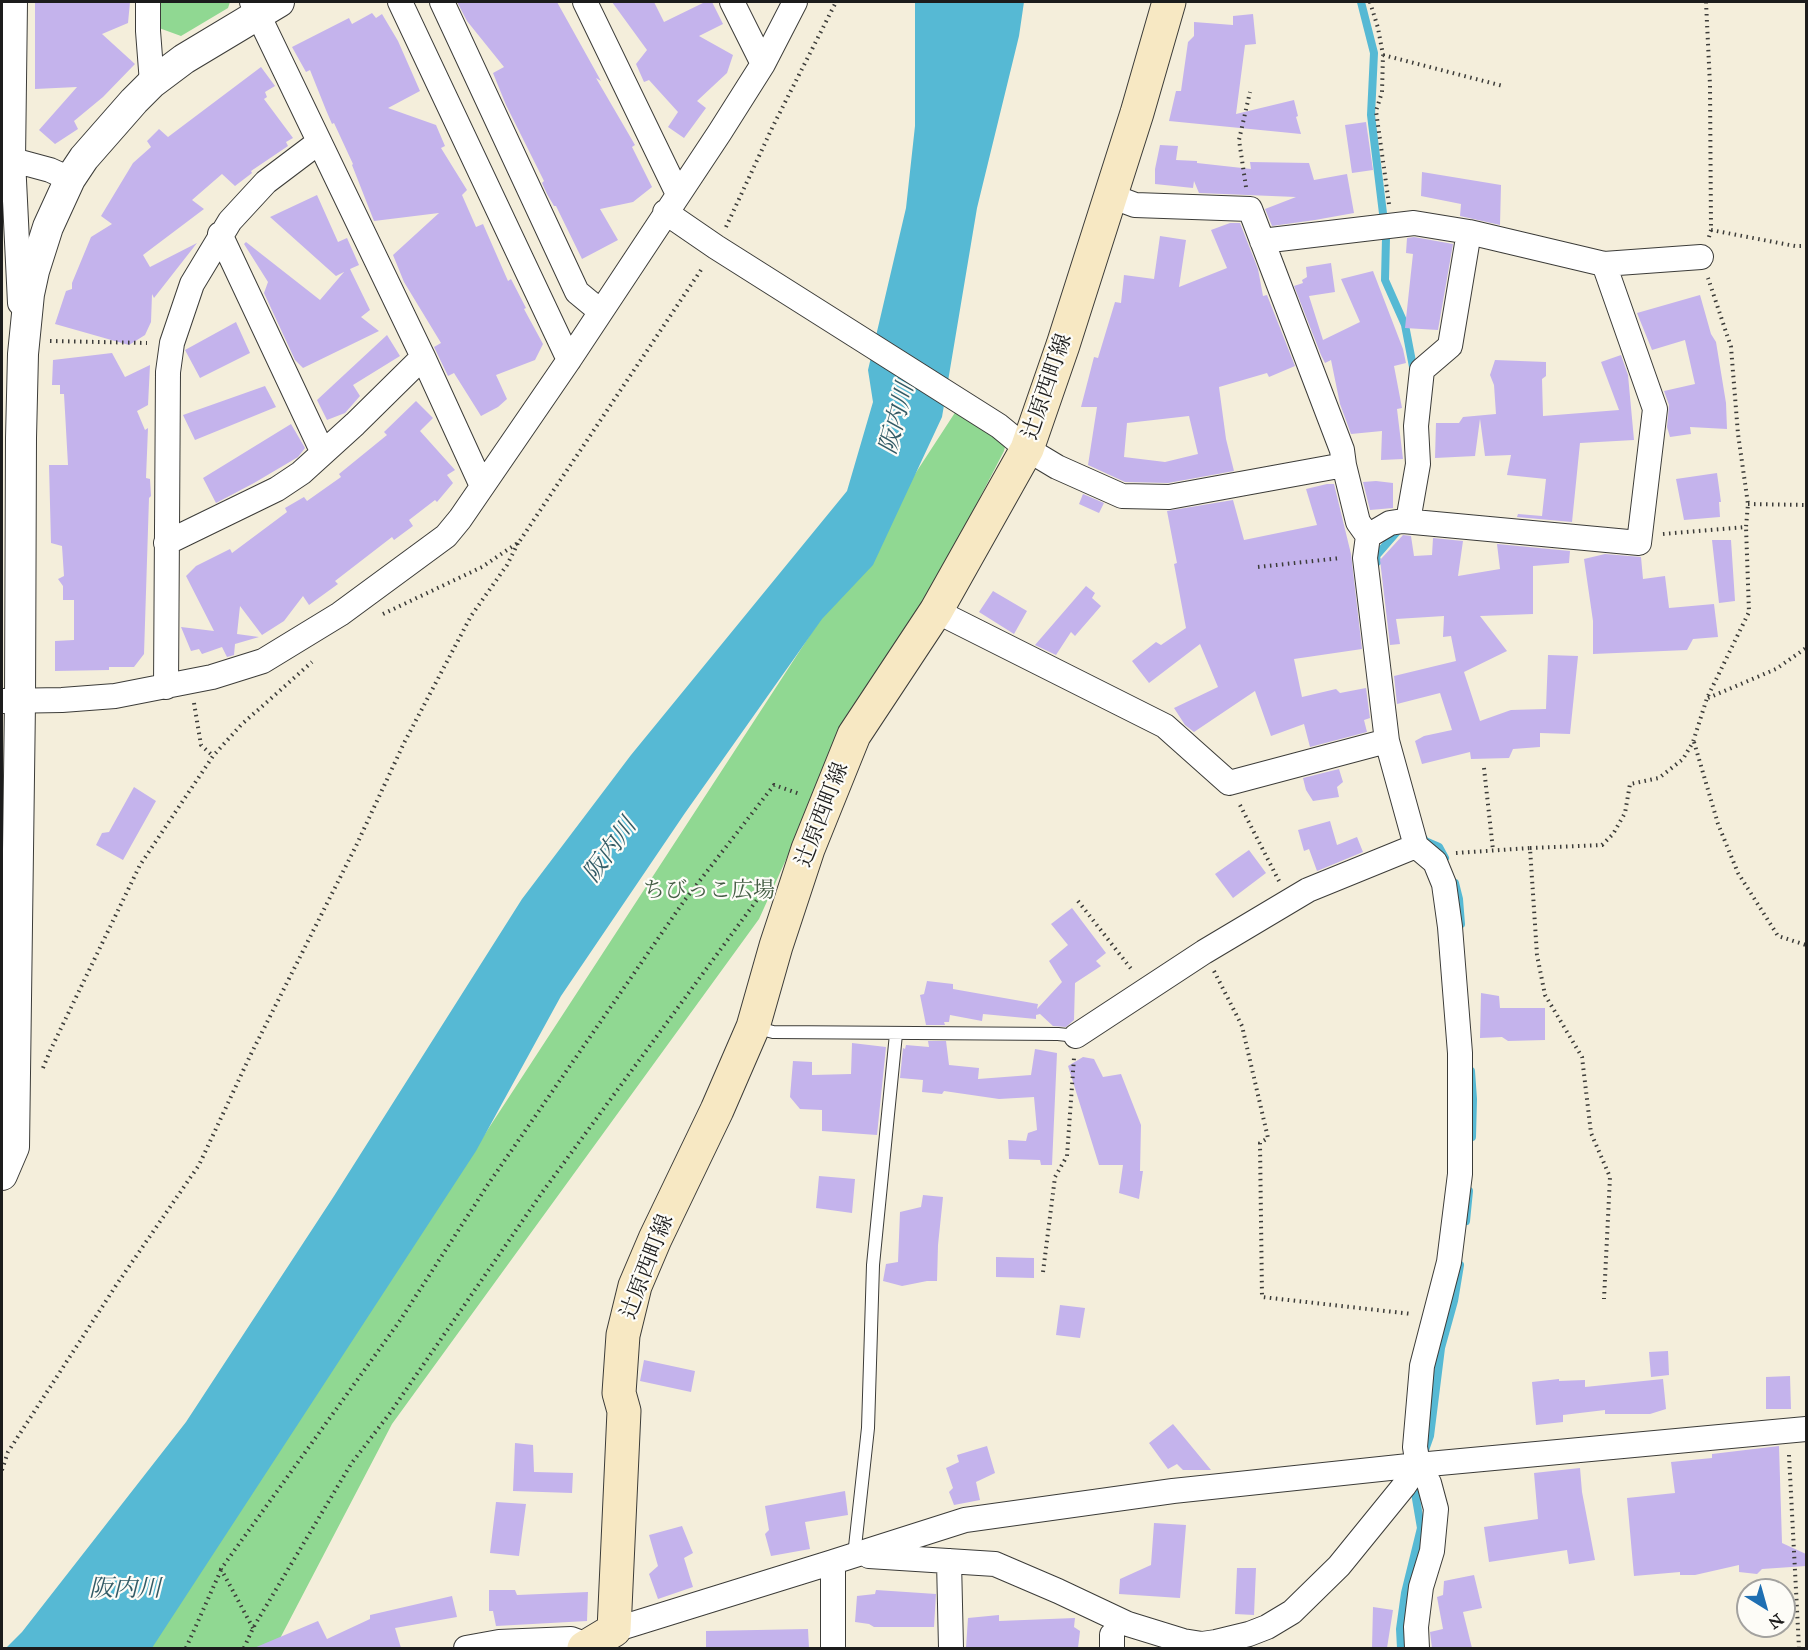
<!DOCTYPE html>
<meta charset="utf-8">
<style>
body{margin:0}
#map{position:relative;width:1808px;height:1650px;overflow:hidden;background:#f4eedb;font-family:"IM FELL Great Primer",serif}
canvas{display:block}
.frame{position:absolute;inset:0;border:3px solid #1c1c1c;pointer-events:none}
.north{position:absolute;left:1736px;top:1578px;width:60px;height:60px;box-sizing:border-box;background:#fdfcf7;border:2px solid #a3a29f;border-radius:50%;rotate:143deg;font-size:16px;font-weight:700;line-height:24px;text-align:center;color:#1c1c1c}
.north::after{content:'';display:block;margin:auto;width:21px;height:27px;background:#1f6fb2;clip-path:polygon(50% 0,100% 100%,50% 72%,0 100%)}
</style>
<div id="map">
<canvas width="1808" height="1650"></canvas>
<div class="frame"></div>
<div class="north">N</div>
</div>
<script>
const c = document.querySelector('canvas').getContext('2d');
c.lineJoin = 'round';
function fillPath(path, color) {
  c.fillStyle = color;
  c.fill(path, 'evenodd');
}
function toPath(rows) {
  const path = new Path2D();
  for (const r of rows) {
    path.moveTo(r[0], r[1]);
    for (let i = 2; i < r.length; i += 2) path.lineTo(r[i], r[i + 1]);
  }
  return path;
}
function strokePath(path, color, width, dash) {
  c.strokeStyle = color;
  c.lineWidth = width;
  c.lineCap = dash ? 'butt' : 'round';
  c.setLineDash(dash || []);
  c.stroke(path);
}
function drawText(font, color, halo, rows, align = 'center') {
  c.font = font + ' "IM FELL Great Primer","Noto Serif JP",serif';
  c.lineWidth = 4.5;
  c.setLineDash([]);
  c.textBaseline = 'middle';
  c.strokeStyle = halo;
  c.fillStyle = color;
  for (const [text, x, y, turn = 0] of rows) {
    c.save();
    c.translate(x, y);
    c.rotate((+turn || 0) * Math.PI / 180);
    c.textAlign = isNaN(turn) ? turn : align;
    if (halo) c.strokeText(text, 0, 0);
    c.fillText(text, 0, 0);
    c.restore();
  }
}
const green = toPath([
 [159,2,230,2,228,8,181,36,159,28],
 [958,408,1006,442,1004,451,931,592,844,719,819,787,759,919,392,1424,275,1648,150,1648]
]);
const water = toPath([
 [915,2,1024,2,1019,36,977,208,942,417,873,565,822,619,685,813,561,996,476,1151,152,1648,6,1648,22,1632,186,1422,334,1196,522,899,631,755,847,491,873,402,868,370,906,208,915,126]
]);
const stream = toPath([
 [1361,2,1374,53,1371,115,1386,238,1385,280,1405,325,1414,372],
 [1377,562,1376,556,1396,533,1397,525],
 [1424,839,1425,841,1439,847,1445,858],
 [1455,883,1459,899,1461,924],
 [1471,1071,1473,1099,1472,1137],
 [1466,1221,1469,1191],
 [1424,1453,1430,1436,1441,1348,1454,1301,1460,1265],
 [1401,1648,1400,1629,1405,1593,1421,1528,1414,1487,1416,1482]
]);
const building = toPath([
 [35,2,130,2,128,23,102,34,135,64,103,97,74,121,78,129,55,144,39,130,77,87,35,89],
 [457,2,557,2,601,81,596,78,635,145,632,147,652,187,633,202,600,209,618,240,582,259,556,206,554,206,547,194,542,183,544,181,506,105,493,73,504,67,467,21],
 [612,2,654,2,664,22,705,2,712,2,723,24,699,36,733,55,727,73,697,101,706,108,684,138,668,127,678,112,649,80,644,82,636,64,647,50],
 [372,13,376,18,382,14,398,41,420,91,388,108,436,125,445,146,441,148,467,190,462,195,476,227,483,224,508,281,511,279,526,308,524,309,543,344,535,360,496,375,507,399,498,407,481,416,454,373,448,376,434,347,441,343,404,282,393,255,439,213,374,221,352,165,353,164,334,123,332,124,326,110,310,70,306,72,292,47,349,18,352,24],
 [1253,14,1256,44,1245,45,1236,114,1294,100,1298,116,1296,117,1301,134,1169,121,1176,91,1181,91,1188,42,1194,36,1194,22,1233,25,1233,16],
 [261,67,275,86,265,92,267,97,264,99,293,138,286,142,288,146,251,171,252,173,235,186,222,174,192,200,204,209,143,255,150,267,197,243,154,298,152,294,151,322,145,335,129,345,55,324,66,291,72,289,72,283,91,237,112,224,101,216,133,163,151,147,147,141,159,129,168,137],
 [1366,122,1373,170,1352,173,1345,125],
 [1160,145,1178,146,1176,160,1197,161,1197,163,1251,169,1250,162,1309,163,1314,180,1347,174,1354,213,1315,220,1272,226,1265,209,1296,197,1199,193,1194,181,1193,188,1155,184,1155,169],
 [1422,172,1501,185,1500,225,1460,216,1461,204,1421,196],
 [317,195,338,242,347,238,359,265,350,269,370,310,361,317,379,331,303,368,295,360,264,293,268,282,244,244,246,242,320,300,344,272,336,276,270,217],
 [1230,223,1240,223,1258,269,1263,296,1267,295,1295,366,1269,377,1267,373,1219,387,1226,439,1234,471,1168,483,1125,482,1088,465,1097,407,1081,407,1094,357,1098,358,1115,302,1121,303,1124,275,1154,279,1160,236,1186,240,1179,287,1227,268,1211,230],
 [1189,416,1198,454,1165,462,1124,457,1127,423],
 [1414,237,1453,244,1438,330,1405,328,1413,254,1406,253,1407,238],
 [1331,263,1335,292,1309,296,1323,340,1360,322,1341,279,1373,271,1403,349,1406,363,1394,366,1402,408,1397,409,1403,459,1381,460,1382,431,1351,434,1340,404,1331,360,1325,363,1321,355,1294,286,1303,283,1302,280,1307,277,1306,267],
 [1700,295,1711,334,1716,342,1726,403,1727,429,1690,427,1691,434,1670,437,1667,427,1669,405,1664,391,1695,384,1685,340,1652,350,1637,313],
 [236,322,250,353,200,378,185,350],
 [387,335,400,356,353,385,360,396,345,413,327,420,317,400],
 [112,353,125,377,150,365,148,405,137,411,145,430,148,428,146,478,150,479,151,496,149,498,144,654,134,667,109,667,109,670,55,671,55,641,74,640,74,600,63,600,63,586,58,579,64,576,62,546,51,543,49,465,68,465,64,394,60,394,60,385,52,385,53,360],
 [1621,355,1628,375,1634,440,1580,443,1572,522,1517,517,1518,514,1542,516,1546,479,1507,475,1511,455,1485,456,1480,419,1475,456,1435,458,1436,423,1459,423,1463,417,1496,414,1494,385,1490,375,1495,360,1546,362,1546,376,1542,379,1543,416,1619,410,1601,362],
 [265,386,276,407,195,440,183,415],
 [416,401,433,418,420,431,455,470,447,475,453,483,437,502,435,500,409,520,413,526,394,540,392,537,335,581,338,584,309,605,303,596,284,621,262,635,240,606,237,634,259,637,235,644,234,655,227,657,222,647,202,654,199,649,191,651,181,627,214,631,186,576,196,566,230,549,232,553,287,512,285,508,304,497,307,501,341,477,339,474,387,435,384,432],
 [291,424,305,448,298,457,254,483,216,503,203,478],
 [1717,473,1721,502,1719,502,1720,517,1684,520,1676,479],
 [1376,481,1393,483,1393,508,1370,510,1363,482],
 [1327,484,1334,484,1351,554,1362,649,1294,659,1302,697,1336,689,1340,693,1366,688,1370,718,1364,720,1367,732,1310,747,1304,724,1271,736,1255,691,1194,732,1185,725,1174,708,1218,687,1200,644,1149,683,1132,661,1156,642,1161,645,1186,628,1174,564,1177,563,1167,511,1233,500,1244,540,1317,525,1306,489],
 [1083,494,1104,503,1099,513,1079,504],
 [1403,535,1411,536,1414,556,1432,555,1433,538,1463,541,1458,576,1500,569,1497,544,1570,551,1569,563,1533,566,1533,614,1480,616,1507,651,1464,672,1480,721,1511,710,1546,709,1548,655,1578,656,1570,734,1540,733,1540,747,1513,749,1509,758,1471,759,1470,752,1422,764,1415,741,1424,736,1452,730,1440,693,1397,704,1394,676,1456,661,1451,636,1443,637,1444,616,1396,619,1400,644,1390,645,1380,560],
 [1712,540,1731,540,1735,601,1719,603],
 [1605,554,1641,557,1643,579,1665,576,1669,608,1714,604,1718,637,1693,639,1687,650,1593,654,1593,621,1584,559],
 [1086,586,1095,593,1092,598,1101,606,1075,636,1071,632,1056,655,1035,645],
 [993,591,1027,611,1014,634,979,612],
 [1339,769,1343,782,1337,787,1339,797,1313,801,1306,790,1303,778],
 [134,787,156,801,123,860,96,845,102,833,109,832],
 [1330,821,1337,845,1357,837,1363,852,1317,871,1309,849,1304,851,1298,830],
 [1249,850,1266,873,1233,898,1215,874],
 [1072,908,1106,953,1096,961,1101,966,1075,983,1074,1020,1066,1027,1053,1026,1040,1014,1036,1015,1036,1019,983,1014,982,1021,950,1015,949,1022,944,1022,945,1025,926,1025,920,995,924,994,927,981,953,984,953,989,1038,1004,1037,1009,1062,982,1049,961,1068,945,1051,924],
 [1481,993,1499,996,1500,1008,1545,1008,1545,1040,1508,1041,1502,1037,1480,1038],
 [928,1041,946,1041,949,1065,979,1068,978,1079,1031,1075,1035,1049,1057,1053,1052,1165,1041,1165,1040,1160,1009,1159,1008,1140,1026,1141,1028,1133,1037,1130,1034,1097,999,1099,944,1091,942,1094,922,1092,923,1080,900,1078,903,1048,905,1049,906,1045,929,1047],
 [852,1043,886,1047,877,1135,822,1131,822,1110,800,1109,790,1097,793,1061,812,1062,812,1075,851,1074],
 [1083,1057,1094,1059,1103,1077,1121,1074,1141,1125,1140,1171,1143,1171,1139,1199,1119,1193,1123,1165,1099,1165,1068,1066],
 [819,1176,855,1179,852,1213,816,1208],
 [923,1195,943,1197,938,1245,937,1281,927,1281,902,1286,883,1281,886,1264,898,1262,900,1212,921,1207],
 [996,1257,1034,1258,1034,1278,996,1277],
 [1060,1305,1085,1308,1080,1338,1056,1335],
 [1668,1351,1669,1375,1651,1377,1649,1352],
 [644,1360,695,1371,691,1392,640,1381],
 [1790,1376,1791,1409,1766,1409,1766,1377],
 [1559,1379,1559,1381,1585,1380,1585,1387,1663,1379,1666,1409,1650,1414,1605,1414,1605,1410,1563,1415,1563,1422,1536,1425,1532,1382],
 [1173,1424,1211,1470,1183,1470,1177,1464,1168,1469,1149,1443],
 [515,1443,533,1445,534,1472,573,1473,572,1493,513,1491],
 [987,1446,995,1473,976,1482,980,1500,954,1505,949,1492,953,1488,946,1468,959,1462,957,1455],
 [1779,1446,1782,1543,1806,1554,1806,1566,1762,1569,1757,1574,1739,1572,1739,1565,1695,1575,1680,1575,1680,1572,1634,1576,1627,1498,1675,1493,1671,1462,1712,1458,1712,1454],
 [1580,1468,1582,1492,1595,1560,1569,1564,1567,1550,1489,1562,1484,1527,1538,1519,1534,1473],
 [845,1491,848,1515,805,1522,810,1549,771,1556,765,1534,769,1530,765,1506],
 [496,1502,526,1504,519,1556,490,1553],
 [1154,1523,1186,1525,1180,1598,1119,1594,1120,1579,1151,1565],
 [682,1526,693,1553,684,1558,693,1587,658,1599,649,1574,658,1566,649,1535],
 [1237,1568,1256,1568,1254,1615,1235,1614],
 [1474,1575,1482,1608,1463,1612,1472,1648,1432,1648,1430,1632,1443,1629,1437,1597,1443,1595,1444,1581],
 [489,1590,515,1590,517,1595,588,1592,587,1621,496,1626,493,1611,489,1611],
 [876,1590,936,1594,934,1627,874,1627,869,1624,855,1622,857,1596,875,1594],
 [452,1596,457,1617,395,1628,401,1648,254,1648,318,1621,327,1639,370,1619,370,1615],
 [1373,1607,1393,1610,1387,1648,1372,1648],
 [999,1615,999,1621,1075,1618,1074,1627,1080,1631,1078,1648,966,1648,968,1618],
 [808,1629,809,1648,706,1648,706,1631]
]);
const path = toPath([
 [1370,2,1378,28,1383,55,1382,92,1376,111,1389,204],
 [1706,2,1710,85,1711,230,1709,237],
 [1383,55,1503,86],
 [1246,187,1239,140,1250,92],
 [726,227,773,126,836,2],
 [1711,230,1795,246,1806,246],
 [50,341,147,343],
 [1748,504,1806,505],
 [1663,534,1746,527,1748,504,1738,434,1731,347,1708,278],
 [1258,567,1341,558],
 [383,614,482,567,519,542,703,267],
 [1708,698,1776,669,1806,648],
 [194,703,201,745,213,756],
 [1694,742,1718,824,1738,873,1778,936,1806,945],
 [1484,768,1493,850],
 [1240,805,1279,881],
 [1530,848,1602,845,1613,834,1625,813,1630,784,1659,778,1683,759,1693,742,1707,698,1749,612,1746,527],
 [1456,853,1530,848,1537,955,1545,995,1582,1057,1591,1133,1610,1177,1604,1299],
 [1078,901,1132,970],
 [1214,971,1242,1026,1268,1138,1260,1143,1262,1297,1412,1314],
 [43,1068,50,1051,140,865,213,756,241,725,312,662],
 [1043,1272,1055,1177,1067,1156,1074,1058],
 [1789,1455,1799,1648],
 [2,1470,8,1452,117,1284,199,1165,250,1056,356,846,404,743,471,616,507,565,518,543],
 [253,1628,221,1569,399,1322,489,1183,684,901,774,785,800,794],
 [186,1648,221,1570],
 [244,1648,253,1628,351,1464,390,1413,541,1194,762,893]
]);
const service = toPath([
 [754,1027,773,1032,1058,1034,1076,1036],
 [854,1556,868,1428,873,1265,896,1034]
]);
const minor = toPath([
 [15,2,13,160,20,303],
 [148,2,148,31,152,83],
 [252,2,423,357,482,486],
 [400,2,569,360],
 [442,2,577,292,600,311],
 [585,2,678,194],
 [732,2,763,64],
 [13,160,50,170,70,179],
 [1111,196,1135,205,1250,209,1342,450,1344,465],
 [665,212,716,247,999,426,1027,449,1057,467,1122,496,1169,497,1344,465,1358,522,1368,536,1365,558,1387,741,1416,846,1435,862,1444,884,1450,927,1460,1053,1460,1174,1449,1262,1422,1366,1415,1447,1418,1465,1429,1483,1436,1509,1432,1551,1421,1587,1416,1627,1417,1648],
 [220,234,323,453],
 [1262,241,1414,223,1469,232,1604,264,1655,409,1639,543,1403,521,1390,523,1368,536],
 [1604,264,1701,257],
 [1408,521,1418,464,1416,426,1422,370,1450,346,1469,232],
 [166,543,277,489,301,473,355,424,423,357],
 [936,611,1165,726,1229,783,1387,741],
 [166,687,168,372,172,343,192,284,230,221,266,182,319,142],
 [2,701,62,700,115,696,212,677,263,661,340,614,446,536,460,519,569,360,720,132,763,64,795,2],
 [1076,1036,1204,952,1308,890,1416,846],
 [869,1556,995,1564,1058,1591,1128,1624,1183,1641,1202,1644,1216,1642,1249,1634,1267,1627,1292,1612,1339,1566,1404,1486,1418,1465],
 [949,1561,951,1648],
 [614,1630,833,1562],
 [1112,1635,1112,1648],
 [466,1648,499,1642,571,1639,587,1645],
 [833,1648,833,1562,965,1520,1173,1491,1418,1465,1806,1429]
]);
const tertiary = toPath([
 [2,1175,14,1147,20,702,21,438,23,354,29,294,34,271,48,227,70,179,84,158,134,101,152,83,184,59,279,2]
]);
const secondary = toPath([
 [584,1648,614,1630,624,1411,619,1393,623,1335,635,1286,655,1239,717,1110,753,1027,776,946,808,849,854,735,936,611,1027,449,1063,345,1137,113,1169,2]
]);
const streetNames = [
 ["辻原西町線",1048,387,-71],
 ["辻原西町線",823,815,-69],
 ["辻原西町線",648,1267,-69]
];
const parkNames = [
 ["ちびっこ広場",709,892]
];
const waterNames = [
 ["阪内川",898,419,-75],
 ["阪内川",611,851,-54],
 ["阪内川",125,1590]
];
fillPath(green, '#90d892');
fillPath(water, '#56b9d4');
strokePath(stream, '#56b9d4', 8);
fillPath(building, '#c4b3ec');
strokePath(service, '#3c3c39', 14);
strokePath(minor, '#3c3c39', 26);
strokePath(tertiary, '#3c3c39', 32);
strokePath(secondary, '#3c3c39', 35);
strokePath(path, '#3c3c39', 4, [1.5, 4.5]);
strokePath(service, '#fff', 12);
strokePath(minor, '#fff', 24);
strokePath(tertiary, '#fff', 30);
strokePath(secondary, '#f7e8c3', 33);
drawText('22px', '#1c1c1c', '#fdfcf7', streetNames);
drawText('22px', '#455e45', '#fdfcf7', parkNames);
drawText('italic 24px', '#335b66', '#fdfcf7', waterNames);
</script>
